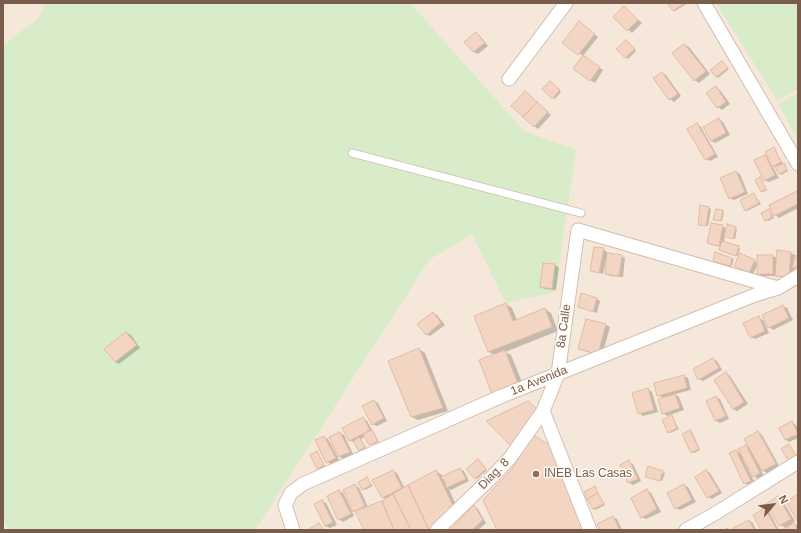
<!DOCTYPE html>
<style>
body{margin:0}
#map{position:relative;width:801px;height:533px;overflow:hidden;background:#fdf6ec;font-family:Arial,sans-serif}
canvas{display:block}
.frame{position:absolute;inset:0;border:4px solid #7a5c4d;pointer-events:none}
.north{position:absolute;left:753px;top:485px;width:40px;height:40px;-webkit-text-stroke:3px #fffaf3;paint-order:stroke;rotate:62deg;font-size:11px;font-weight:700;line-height:16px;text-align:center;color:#7a5c4d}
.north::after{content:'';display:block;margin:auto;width:14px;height:18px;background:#7a5c4d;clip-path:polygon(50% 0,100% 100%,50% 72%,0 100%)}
</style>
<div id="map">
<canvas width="801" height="533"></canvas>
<div class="frame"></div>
<div class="north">N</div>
</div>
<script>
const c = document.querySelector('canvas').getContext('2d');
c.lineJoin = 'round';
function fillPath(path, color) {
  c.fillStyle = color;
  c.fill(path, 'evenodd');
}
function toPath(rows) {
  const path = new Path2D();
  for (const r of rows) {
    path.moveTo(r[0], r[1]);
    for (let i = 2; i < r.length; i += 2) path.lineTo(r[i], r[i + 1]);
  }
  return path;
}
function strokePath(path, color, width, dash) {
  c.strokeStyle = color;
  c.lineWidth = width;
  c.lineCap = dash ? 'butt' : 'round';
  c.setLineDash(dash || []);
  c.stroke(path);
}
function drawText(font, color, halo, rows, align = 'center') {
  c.font = font + ' Arial,sans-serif';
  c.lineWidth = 3;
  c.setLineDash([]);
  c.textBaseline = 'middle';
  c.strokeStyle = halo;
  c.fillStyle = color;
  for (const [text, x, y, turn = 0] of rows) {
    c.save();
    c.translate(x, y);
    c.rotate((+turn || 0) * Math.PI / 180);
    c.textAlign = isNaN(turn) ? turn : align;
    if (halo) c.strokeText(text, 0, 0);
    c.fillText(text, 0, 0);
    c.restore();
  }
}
const residential = toPath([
 [3,3,798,3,798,530,3,530]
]);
const green = toPath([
 [45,3,410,3,524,131,576,150,555,292,506,303,472,234,429,260,255,530,9,530,3,521,3,45,38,19],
 [716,3,798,3,798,89,777,100],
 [798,93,798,142,779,104]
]);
const shadow = toPath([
 [671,3,688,3,675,11,674,10],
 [624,7,642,23,632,33,614,17],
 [583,25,598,37,583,56,603,70,595,83,574,69,583,56,564,42],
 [476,33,480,36,488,46,478,54,474,52,466,42],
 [628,42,636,51,628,59,618,49],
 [685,45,689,47,710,74,699,83,695,80],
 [722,62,729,69,718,78,711,70],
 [662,73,666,75,681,96,674,102,670,99,655,78],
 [551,82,561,92,555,99,544,89],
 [716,87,720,90,730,104,722,110,718,107],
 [525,92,551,115,538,129,534,126],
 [719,119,723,122,730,135,715,143,711,141],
 [697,124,701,127,718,157,710,161,706,159],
 [774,148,783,164,785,165,788,171,781,175,776,166,773,167,779,178,769,182,765,180,765,156,769,158],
 [736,172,740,174,748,194,734,200,729,198],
 [760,178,767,190,763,192,761,191],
 [797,192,798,213,796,209,779,218,775,215,770,205],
 [754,194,761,204,747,211,746,210],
 [709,208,711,209,708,226,700,225],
 [769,210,774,218,768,221,766,220],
 [723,211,724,212,722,221,716,220],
 [722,226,727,229,737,229,735,239,725,236,724,242,740,248,738,256,722,251,721,247,712,245,708,243],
 [603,249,607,252,607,254,621,256,625,258,623,277,610,276,606,274,607,260,606,260,603,274,591,270],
 [778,251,791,253,795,255,795,257,798,257,798,268,794,269,793,279,780,277,777,276,762,276,758,273,758,264,753,274,739,268,754,261,758,263,773,256,777,258],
 [716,254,734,259,731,267,714,261],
 [544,264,555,265,559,268,556,290,545,289,541,287],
 [596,298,600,301,597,313,579,307],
 [506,304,512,308,517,320,545,309,551,313,558,331,505,352,511,355,524,387,500,397,495,355,489,352,475,316],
 [783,306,787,308,793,320,773,330,769,327],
 [433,313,437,315,445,325,430,336,426,334],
 [759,318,763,320,769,333,755,339,751,337],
 [606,325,610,327,602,356,584,351,580,349],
 [127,333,131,335,140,348,119,364,115,362],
 [419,349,425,353,448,411,418,420,412,417],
 [713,359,717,361,722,370,703,381,699,379],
 [726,373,730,376,748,404,737,411,733,409],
 [684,376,688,378,691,390,675,394,679,397,684,410,667,416,663,413,664,398,658,395],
 [648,389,652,392,658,412,643,416,639,413],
 [716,397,720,399,729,419,720,423,716,421,707,401],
 [374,401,378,403,387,421,377,426,373,424],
 [671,416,679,429,670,433,669,432],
 [363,418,367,421,379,442,371,445,366,436,361,439,366,448,361,451,354,442,349,440],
 [792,422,796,425,798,428,798,438,789,442,785,439],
 [690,431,692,432,700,450,694,453,692,452],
 [758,432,762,435,779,466,767,473,760,469,764,476,758,479,754,476,745,459,743,460,755,483,749,486,745,483,736,451,743,455,746,446,751,449],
 [340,433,344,435,353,454,343,459,339,456],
 [324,437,328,439,339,460,331,464,327,462],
 [789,445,797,456,790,460,789,459],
 [317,452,325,466,319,469,317,468],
 [480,461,487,470,477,479,475,478],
 [629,462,633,464,641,481,633,485,629,483,621,465],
 [648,468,665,473,662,481,648,477],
 [460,469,464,471,469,481,451,490,449,489,459,512,439,530,365,530,357,513,354,511,355,485,359,488,368,507,386,499,382,497,393,471,397,473,405,489,436,471,442,475,444,477],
 [706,471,710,473,722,493,712,499,708,497],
 [367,478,373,486,365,490,363,489],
 [684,485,688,487,696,502,680,510,676,508],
 [595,488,605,505,595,510,594,509],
 [647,490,651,493,661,512,646,519,642,517],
 [339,491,343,493,354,516,343,522,339,519],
 [778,498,782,500,795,521,792,523,798,526,798,530,785,530,786,528,780,525],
 [322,501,326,503,337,525,330,528,325,526,315,504],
 [474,506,478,509,486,523,478,530,452,530],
 [765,509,769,512,779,530,763,530],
 [613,517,617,519,622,530,602,530],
 [749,521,753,523,756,530,735,530],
 [727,528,731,530,723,530]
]);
const building = toPath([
 [669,3,685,3,673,11,668,4,669,3],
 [624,6,638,20,627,31,613,17,624,6],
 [579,21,595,34,578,55,562,43,579,21],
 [476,32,485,43,473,52,464,42,476,32],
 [626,40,635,49,625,58,616,49,626,40],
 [684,44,706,71,694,81,672,53,684,44],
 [583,55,600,67,590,81,573,69,583,55],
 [722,61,728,68,716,77,710,70,722,61],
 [662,72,678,94,669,100,653,78,662,72],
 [550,81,560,90,552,99,542,89,550,81],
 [716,86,726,102,717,108,706,93,716,86],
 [525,91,537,102,523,117,511,106,525,91],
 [537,102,548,112,534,127,523,117,537,102],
 [719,118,726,133,711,141,703,127,719,118],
 [697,123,715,154,705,160,687,129,697,123],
 [774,147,781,162,772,167,765,152,774,147],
 [765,155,775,175,764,181,754,160,765,155],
 [784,163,787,170,779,174,775,167,784,163],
 [736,171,745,192,729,199,720,178,736,171],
 [760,177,766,189,761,192,755,180,760,177],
 [797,191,798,204,774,216,769,205,797,191],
 [754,193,759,203,745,211,740,200,754,193],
 [700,205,709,207,706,226,698,225,700,205],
 [716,209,723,210,721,221,713,220,716,209],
 [769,209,772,217,765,221,761,213,769,209],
 [711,223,723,225,719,246,707,243,711,223],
 [727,224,736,227,733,239,724,236,727,224],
 [722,241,739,246,736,256,719,250,722,241],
 [594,247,604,248,599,273,590,271,594,247],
 [777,250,791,252,789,277,775,276,777,250],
 [715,252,732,258,730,266,713,261,715,252],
 [607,253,622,255,619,276,605,274,607,253],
 [740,253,755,260,749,273,734,266,740,253],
 [757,255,773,255,773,274,757,274,757,255],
 [795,256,798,256,798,267,792,268,795,256],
 [543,263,555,264,552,289,540,287,543,263],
 [581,293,597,298,593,312,578,307,581,293],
 [506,303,513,321,545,308,552,327,488,352,474,316,506,303],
 [783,305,789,318,768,328,762,315,783,305],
 [433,312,441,323,426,335,417,324,433,312],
 [759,316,765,331,750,338,743,323,759,316],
 [586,319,606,324,598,354,578,349,586,319],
 [126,332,137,345,115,362,104,349,126,332],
 [419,348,443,408,411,417,388,361,419,348],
 [505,350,518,384,492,394,479,360,505,350],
 [713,358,719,368,698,380,693,369,713,358],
 [726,372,744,402,733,409,714,380,726,372],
 [684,375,687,388,657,396,654,383,684,375],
 [648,388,654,410,638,414,632,393,648,388],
 [675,394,680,408,662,414,658,399,675,394],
 [716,396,726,416,715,421,706,401,716,396],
 [374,400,384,418,372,425,362,406,374,400],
 [528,401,537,409,515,450,486,421,528,401],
 [672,415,677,428,668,433,662,420,672,415],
 [363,417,370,430,349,441,342,428,363,417],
 [792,421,798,434,785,440,779,428,792,421],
 [372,430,378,441,369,445,363,434,372,430],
 [690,430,699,449,691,453,682,434,690,430],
 [758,431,776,464,762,471,744,439,758,431],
 [340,432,350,452,338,457,329,437,340,432],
 [533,435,553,447,562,470,583,530,497,530,483,500,512,469,533,435],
 [324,436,336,458,326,463,315,440,324,436],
 [359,437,365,447,359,451,353,441,359,437],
 [789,444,796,455,788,460,781,449,789,444],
 [746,445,760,473,753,477,738,449,746,445],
 [736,450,751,481,744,484,729,453,736,450],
 [317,451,324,465,317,469,310,455,317,451],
 [478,459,486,469,475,479,466,469,478,459],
 [629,460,638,479,628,483,620,465,629,460],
 [648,466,663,471,660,481,645,477,648,466],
 [460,468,466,479,446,488,445,482,441,477,460,468],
 [393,470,402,488,382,498,372,480,393,470],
 [436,470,454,508,429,530,408,485,436,470],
 [706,470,719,491,707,498,695,477,706,470],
 [367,477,371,485,362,490,358,482,367,477],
 [355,484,365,506,353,512,343,490,355,484],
 [684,484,692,500,675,509,667,493,684,484],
 [408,485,429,530,411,530,393,494,408,485],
 [595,486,598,493,587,499,584,492,595,486],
 [647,489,657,509,641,518,631,498,647,489],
 [339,490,351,514,338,520,327,496,339,490],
 [598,493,604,504,593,509,587,499,598,493],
 [393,494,411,530,394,530,382,501,393,494],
 [798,494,798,522,786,502,798,494],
 [778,496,791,519,779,526,766,504,778,496],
 [322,500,333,522,325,526,314,504,322,500],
 [382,501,394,530,364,530,355,511,382,501],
 [474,505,483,520,472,530,450,530,474,505],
 [765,508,777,530,761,530,753,515,765,508],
 [613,516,620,530,600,530,597,524,613,516],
 [749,520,754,530,734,530,733,528,749,520],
 [319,523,324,530,310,530,309,529,319,523],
 [794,523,798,530,784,530,783,529,794,523]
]);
const lane = toPath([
 [352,153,581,213]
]);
const street = toPath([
 [704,3,798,164],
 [509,79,566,3],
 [293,530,285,505,291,493,303,484,502,396,755,295,778,288,798,276],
 [437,530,492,477,510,458,543,411],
 [590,530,543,411,558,374,578,230,778,288],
 [686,530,716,513,798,462]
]);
const markers = [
 [536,474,4,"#8d6e63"]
];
const streetNames = [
 ["8a Calle",564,326,-82],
 ["1a Avenida",539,381,-22],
 ["Diag. 8",494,474,-46]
];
const educationNames = [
 ["INEB Las Casas",544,474]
];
fillPath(residential, '#f5e8da');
fillPath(green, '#d8ecc9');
fillPath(shadow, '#0003');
fillPath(building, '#f3d5c3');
strokePath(building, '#e6bba3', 1);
strokePath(lane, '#d1beb0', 9);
strokePath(street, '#d1beb0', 15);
strokePath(lane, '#fff', 7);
strokePath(street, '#fff', 13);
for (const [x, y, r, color] of markers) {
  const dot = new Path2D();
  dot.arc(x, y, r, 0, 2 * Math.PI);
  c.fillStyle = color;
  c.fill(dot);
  strokePath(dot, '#fffaf3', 1.5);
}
drawText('12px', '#7a5c4d', '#fffaf3', streetNames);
drawText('12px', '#785e54', '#fffaf3', educationNames, 'left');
</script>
